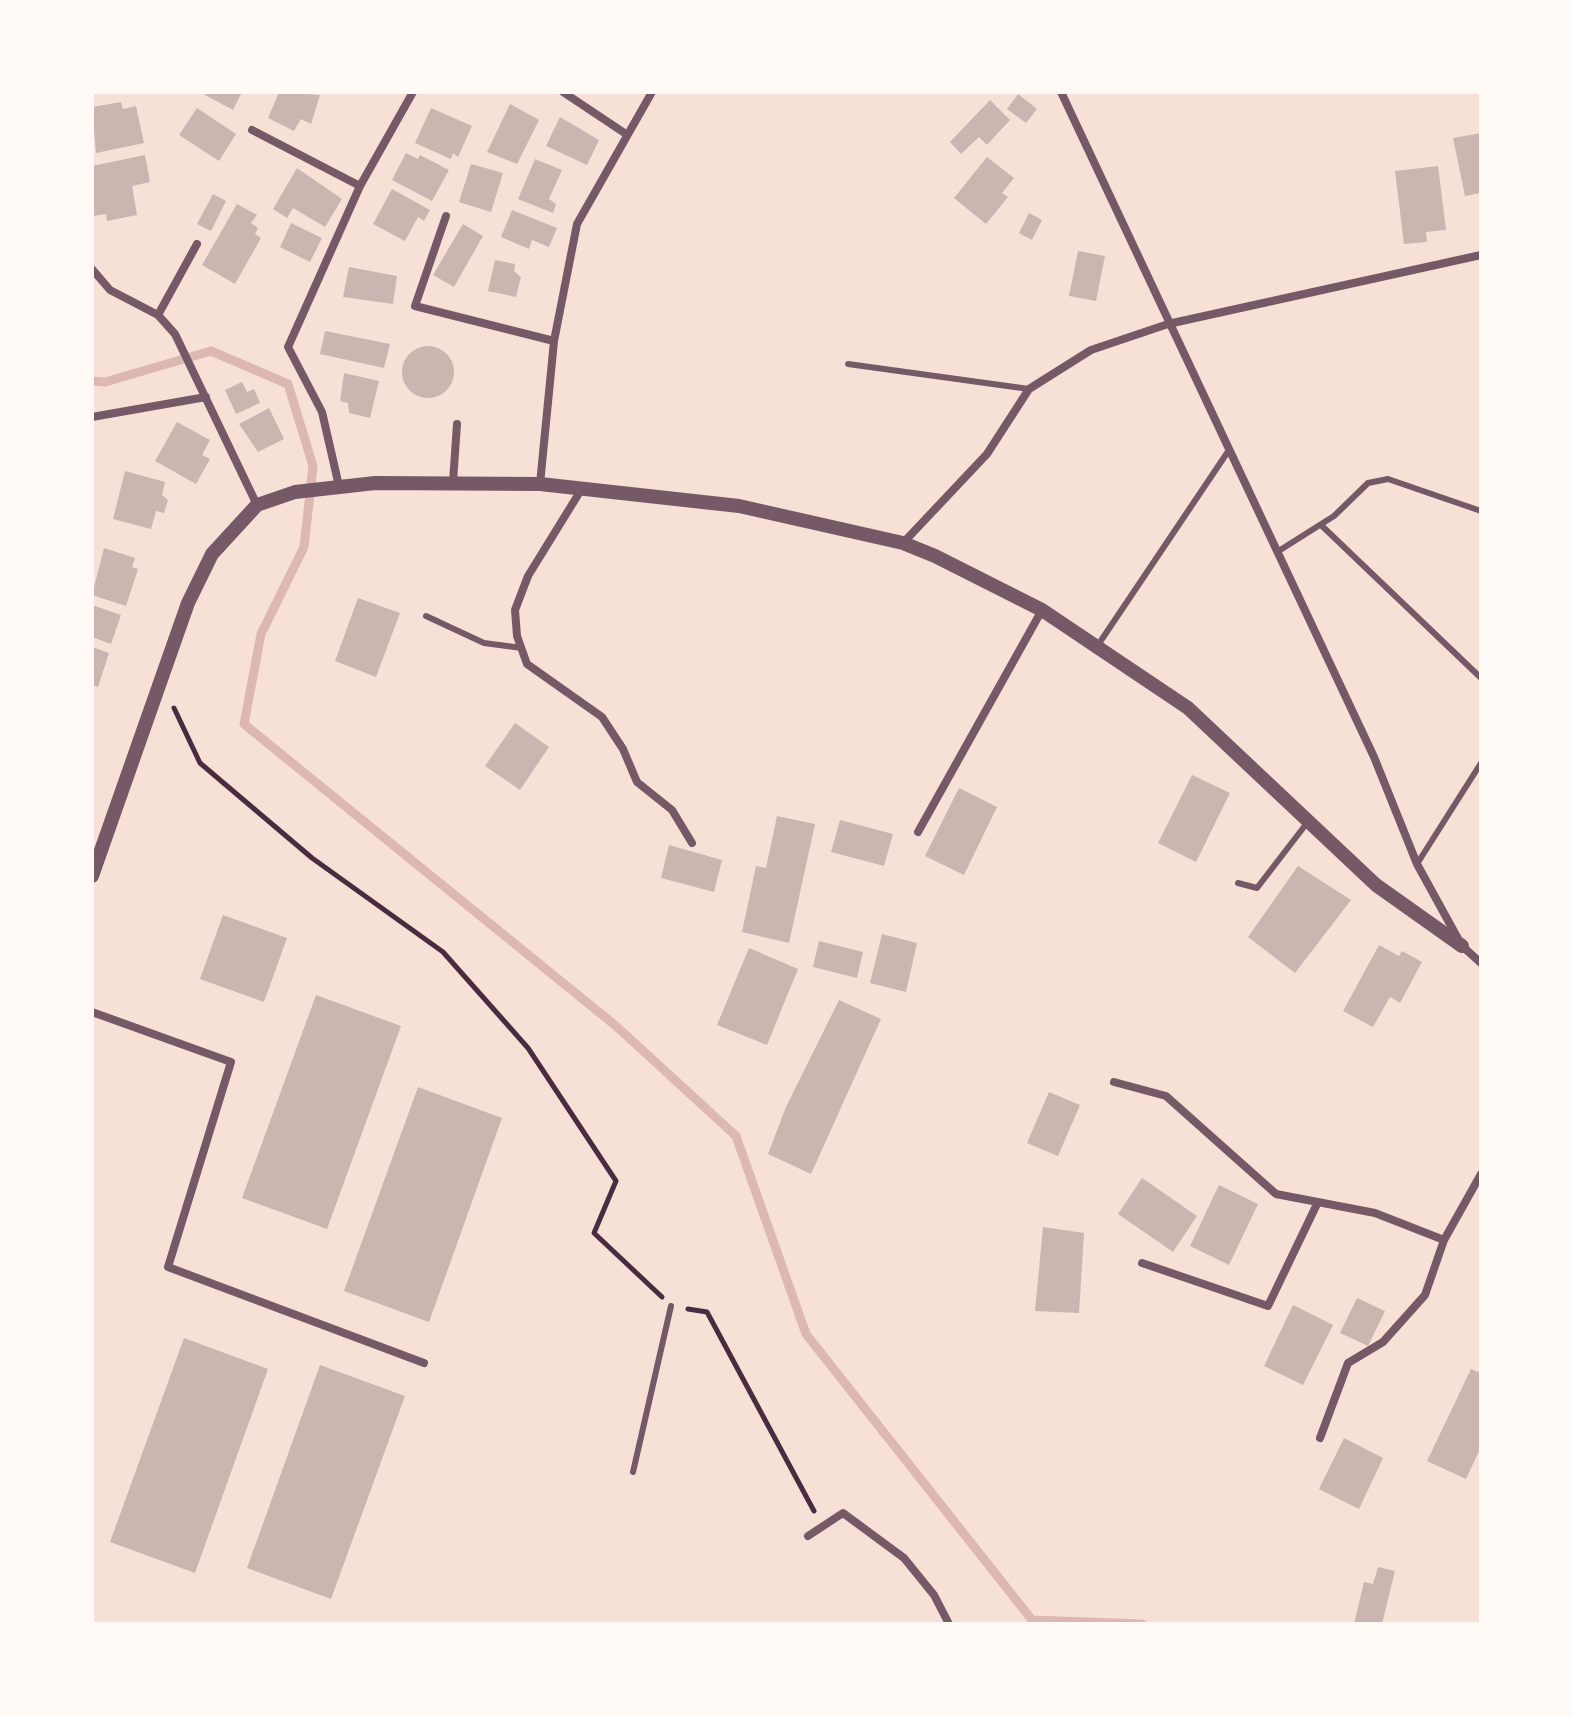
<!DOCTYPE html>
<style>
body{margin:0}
#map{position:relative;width:1573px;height:1716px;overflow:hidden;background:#f7e1d7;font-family:"Varela Round",sans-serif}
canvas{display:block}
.frame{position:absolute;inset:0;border:94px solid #fffaf5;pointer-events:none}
</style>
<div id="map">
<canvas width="1573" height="1716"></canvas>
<div class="frame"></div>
</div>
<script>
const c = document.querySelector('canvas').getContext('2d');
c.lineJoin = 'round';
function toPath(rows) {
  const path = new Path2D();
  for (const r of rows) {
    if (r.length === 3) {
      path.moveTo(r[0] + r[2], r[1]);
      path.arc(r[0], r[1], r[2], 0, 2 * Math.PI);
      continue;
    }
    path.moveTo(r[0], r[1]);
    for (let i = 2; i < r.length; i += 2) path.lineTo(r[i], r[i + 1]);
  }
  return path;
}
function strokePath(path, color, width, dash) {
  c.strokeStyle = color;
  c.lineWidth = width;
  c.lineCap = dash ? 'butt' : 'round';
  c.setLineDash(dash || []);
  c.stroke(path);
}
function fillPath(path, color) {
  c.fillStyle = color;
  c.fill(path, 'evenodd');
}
const stream = toPath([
 [92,381,105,382,211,351,288,384,313,466,304,547,261,634,244,724,616,1026,736,1136,806,1334,1032,1620,1142,1624]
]);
const building = toPath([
 [207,92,242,92,233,110,205,95],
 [279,92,320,95,311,124,301,119,294,131,268,118],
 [1018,94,1037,109,1026,123,1007,109],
 [990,100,1010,120,987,145,979,137,961,154,950,142],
 [121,102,123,109,136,106,144,143,96,153,92,107],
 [510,104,539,120,517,164,487,152],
 [197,108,236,134,219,161,179,135],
 [431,108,472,126,458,157,453,153,451,159,415,143],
 [560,117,599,140,587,165,546,146],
 [1481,133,1481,193,1465,196,1453,138],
 [406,153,418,159,420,155,449,170,432,201,392,180],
 [145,155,150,182,132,186,137,215,107,221,106,214,93,216,92,166],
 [987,157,1014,178,1002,193,1008,197,986,224,954,198],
 [535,159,562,170,549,199,556,204,553,213,518,199],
 [471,164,503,173,491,212,459,202],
 [1438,166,1446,230,1426,232,1427,242,1404,244,1395,171],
 [297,168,342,199,325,227,293,208,287,218,273,209],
 [392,189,430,210,424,221,418,217,405,241,373,224],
 [213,194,226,201,211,231,197,224],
 [237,204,257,215,251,223,258,228,255,234,261,238,235,284,202,265],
 [512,210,557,228,549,247,532,240,529,249,501,237],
 [1029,213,1042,220,1032,240,1019,233],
 [291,223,322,238,310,262,280,247],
 [463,224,483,236,454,287,433,275],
 [1078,251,1105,256,1096,301,1069,296],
 [495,260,515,264,514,271,521,277,516,297,488,291],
 [349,267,397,276,393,304,343,297],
 [325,331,390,344,384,368,320,354],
 [428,372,26],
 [344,373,379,381,370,418,349,413,348,403,340,401],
 [242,382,247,392,254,389,260,403,236,414,225,390],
 [269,408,284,439,258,452,239,424],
 [177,422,210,440,202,455,210,459,196,484,155,461],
 [125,471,165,482,162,495,168,500,164,513,156,511,151,529,113,519],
 [104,548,135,558,132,567,138,569,126,606,92,595],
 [358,598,400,613,376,677,335,661],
 [92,605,121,615,111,644,92,637],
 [92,647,109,653,98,687,92,685],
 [515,723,549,747,520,790,485,766],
 [1192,775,1230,793,1196,862,1158,843],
 [959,788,997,807,964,875,925,856],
 [777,816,815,824,789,943,742,932,756,866,766,868],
 [840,820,893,834,884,866,831,852],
 [669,845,722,860,714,892,661,878],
 [1298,866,1351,900,1295,973,1248,937],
 [223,915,287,938,264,1002,200,979],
 [882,934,917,943,906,992,870,983],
 [819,941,863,952,857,978,813,967],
 [1379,945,1399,956,1402,951,1422,962,1400,1003,1390,997,1373,1027,1343,1011],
 [749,948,798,969,767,1045,717,1025],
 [316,995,401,1026,327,1229,242,1198],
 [839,1000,881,1019,811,1174,768,1154,786,1107],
 [418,1087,502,1118,429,1322,344,1291],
 [1049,1092,1080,1105,1058,1156,1027,1143],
 [1142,1178,1197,1216,1173,1252,1118,1214],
 [1219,1185,1258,1204,1229,1265,1190,1246],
 [1043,1227,1084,1233,1079,1313,1035,1311],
 [1357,1298,1385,1311,1368,1346,1340,1333],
 [1293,1305,1333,1325,1303,1385,1264,1366],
 [184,1338,268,1369,195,1573,110,1542],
 [320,1365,405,1396,331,1599,247,1568],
 [1471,1369,1481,1373,1481,1447,1466,1479,1427,1461],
 [1344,1438,1383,1458,1359,1509,1319,1489],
 [1378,1567,1395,1571,1382,1624,1354,1624,1364,1582,1373,1584]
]);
const path = toPath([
 [174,708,200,763,312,858,443,952,528,1048,616,1181,594,1233,662,1297],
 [688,1309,707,1312,814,1511]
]);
const service = toPath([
 [848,364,1029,389],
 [1321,525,1481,678],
 [1277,552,1334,516,1368,483,1388,479,1481,511],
 [426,616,484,643,522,648],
 [1098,645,1229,450],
 [1417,864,1481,763],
 [1238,883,1257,888,1307,823],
 [633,1472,671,1306]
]);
const minor = toPath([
 [563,92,626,134],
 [1061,92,1374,757,1417,864,1462,946,1481,963],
 [252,130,360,186],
 [446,216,415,306,554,341],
 [92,269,110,290,158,315,175,334,257,505],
 [158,315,197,244],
 [92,417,206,397],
 [453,482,457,424],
 [540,484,554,341,577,224,652,92],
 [339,486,322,412,288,347,360,186,413,92],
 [581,490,528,576,515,610,517,636,527,664,602,717,623,749,637,782,672,810,692,843],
 [903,543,987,454,1029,389,1091,350,1168,324,1481,255],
 [918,832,1042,610],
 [92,1012,231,1062,168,1267,424,1363],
 [1114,1082,1166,1096,1276,1194,1375,1213,1444,1240],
 [1142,1263,1268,1306,1317,1204],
 [1320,1438,1348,1363,1383,1342,1425,1295,1444,1240,1481,1174],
 [808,1536,843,1513,904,1558,934,1595,949,1624]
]);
const tertiary = toPath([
 [92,876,188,603,212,554,257,505,295,492,375,483,540,484,739,506,903,543,935,556,1042,610,1188,708,1376,885,1462,946]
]);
strokePath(stream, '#dcb8b0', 9);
fillPath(building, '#ccb4b1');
strokePath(path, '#4a2c40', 5);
strokePath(service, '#755966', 6);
strokePath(minor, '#755966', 8);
strokePath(tertiary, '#755966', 14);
</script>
